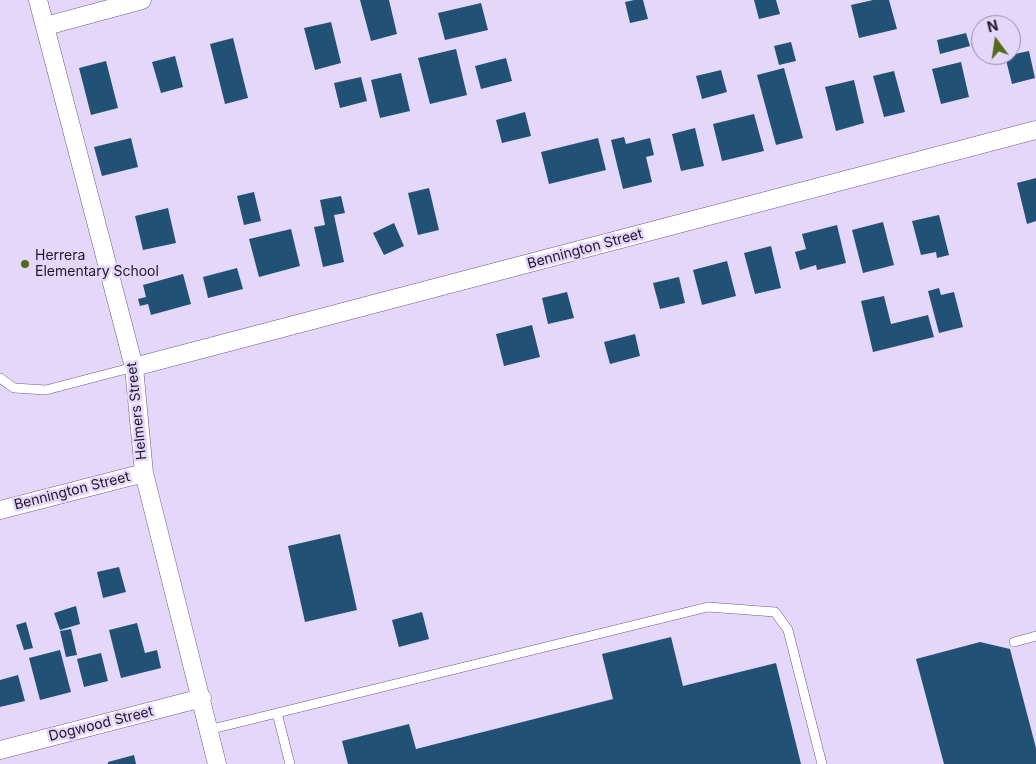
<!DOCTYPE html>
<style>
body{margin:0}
#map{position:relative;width:1036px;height:764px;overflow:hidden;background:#e5d7f9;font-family:Inter,sans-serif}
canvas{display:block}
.north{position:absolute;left:971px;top:15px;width:50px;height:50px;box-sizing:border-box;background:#e5d7f9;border:1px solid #968aa6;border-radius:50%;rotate:346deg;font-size:14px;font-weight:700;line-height:20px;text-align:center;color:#1f162a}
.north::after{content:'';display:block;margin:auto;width:18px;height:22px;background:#546b1a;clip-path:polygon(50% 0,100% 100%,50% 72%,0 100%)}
</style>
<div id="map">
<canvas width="1036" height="764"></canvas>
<div class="north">N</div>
</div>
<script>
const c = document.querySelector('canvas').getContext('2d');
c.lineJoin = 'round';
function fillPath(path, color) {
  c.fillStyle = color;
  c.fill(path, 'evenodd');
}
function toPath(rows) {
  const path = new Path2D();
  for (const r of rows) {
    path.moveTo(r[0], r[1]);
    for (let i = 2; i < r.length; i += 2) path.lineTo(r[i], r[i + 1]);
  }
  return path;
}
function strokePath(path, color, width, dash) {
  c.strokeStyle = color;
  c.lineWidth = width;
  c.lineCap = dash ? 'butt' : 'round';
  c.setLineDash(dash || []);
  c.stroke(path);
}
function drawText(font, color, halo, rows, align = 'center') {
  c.font = font + ' Inter,sans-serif';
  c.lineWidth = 5;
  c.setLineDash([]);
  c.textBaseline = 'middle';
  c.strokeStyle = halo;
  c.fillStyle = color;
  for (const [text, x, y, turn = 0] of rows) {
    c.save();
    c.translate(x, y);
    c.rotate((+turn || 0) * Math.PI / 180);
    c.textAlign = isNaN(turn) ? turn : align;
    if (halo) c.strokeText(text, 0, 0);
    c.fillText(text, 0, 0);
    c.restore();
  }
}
const building = toPath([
 [360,0,389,0,397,34,371,41],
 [634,0,643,0,648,19,630,23,625,2],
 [754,0,776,0,780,14,759,19],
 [873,0,889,0,897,29,859,38,851,5],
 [481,3,488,30,445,40,438,13],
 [331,22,341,63,315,70,304,28],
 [966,33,970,46,940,54,937,40],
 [233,38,248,98,225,104,210,44],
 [791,42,796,61,779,65,774,46],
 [456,49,467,95,430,104,418,58],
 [1029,51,1035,78,1012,84,1005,56],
 [175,56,183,87,161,93,152,62],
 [506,58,512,81,481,89,475,66],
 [106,61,118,108,91,115,79,68],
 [961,62,969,97,941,104,932,69],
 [784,68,803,138,776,145,757,75],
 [721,70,727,92,702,99,696,76],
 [894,71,905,112,884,117,873,76],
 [401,73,410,111,380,118,371,80],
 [361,77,367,101,340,108,334,83],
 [854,80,864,123,836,131,825,87],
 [525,112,531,136,502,143,496,120],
 [754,114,764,151,722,161,713,124],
 [695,128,704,166,681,171,672,134],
 [624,137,626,144,650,138,654,155,646,157,652,182,623,189,611,140],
 [131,138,138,167,102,176,94,147],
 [598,138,606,170,549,184,541,152],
 [1036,178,1036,221,1027,224,1017,183],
 [429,188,439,230,418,235,408,193],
 [254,192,261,221,244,225,237,196],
 [341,196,345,213,334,215,344,262,323,267,314,227,325,225,320,200],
 [168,208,176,243,143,250,135,216],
 [939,215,949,255,937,258,936,252,921,255,912,221],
 [883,222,894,265,863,273,852,230],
 [394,223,404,246,384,255,373,233],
 [837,225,846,263,817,270,816,265,800,270,795,252,806,249,802,234],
 [291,229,300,266,259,277,249,239],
 [771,246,781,288,755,294,744,253],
 [727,261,736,296,702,305,693,270],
 [237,268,243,289,208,298,203,277],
 [183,274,191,304,151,315,148,304,140,306,138,299,146,297,143,285],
 [679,277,685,303,660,309,653,283],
 [939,288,941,295,954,292,963,327,939,333,928,291],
 [567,292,574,318,548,324,542,298],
 [884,296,891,324,928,315,934,337,873,352,861,301],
 [532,325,540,357,504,366,496,334],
 [635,334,640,356,610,364,604,342],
 [340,534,357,610,305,622,288,546],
 [119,567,126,592,103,598,97,572],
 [76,606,80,624,60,630,54,613],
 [422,612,429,639,399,647,392,620],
 [26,622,33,648,24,650,16,625],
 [137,623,145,653,157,650,161,668,121,678,109,630],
 [71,629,77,655,66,657,60,631],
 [671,637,683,686,776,663,801,764,348,764,342,741,409,724,416,749,613,699,602,654],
 [980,642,1010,649,1036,748,1036,764,944,764,916,659],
 [60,650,71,692,40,700,29,658],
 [101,653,108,681,84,687,77,659],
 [18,675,25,701,0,707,0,680],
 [134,755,136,764,108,764,108,762]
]);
const lane = toPath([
 [0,378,14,388,46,390,134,367],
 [1014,642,1036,636],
 [277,713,290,764],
 [208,730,708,607,775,612,788,630,822,764]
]);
const street = toPath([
 [38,0,134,367,144,473,217,764],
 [46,30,46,26,142,0],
 [134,367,1036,130],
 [0,510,144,473],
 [0,750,202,698]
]);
const markers = [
 [25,264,5,"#546b1a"]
];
const streetNames = [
 ["Bennington Street",585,249,-15],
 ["Helmers Street",137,411,-96],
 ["Bennington Street",72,491,-14],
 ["Dogwood Street",101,724,-14]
];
const poiNames = [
 ["Herrera",35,256],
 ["Elementary School",35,272]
];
fillPath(building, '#215276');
strokePath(lane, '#715b8c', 10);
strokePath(street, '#715b8c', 19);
strokePath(lane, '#fff', 9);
strokePath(street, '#fff', 18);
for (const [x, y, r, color] of markers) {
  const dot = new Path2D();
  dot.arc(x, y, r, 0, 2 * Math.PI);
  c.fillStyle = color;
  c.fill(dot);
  strokePath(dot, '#e5d7f9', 2);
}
drawText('14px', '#1f162a', '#e5d7f9', streetNames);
drawText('14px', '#1f162a', '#e5d7f9', poiNames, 'left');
</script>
